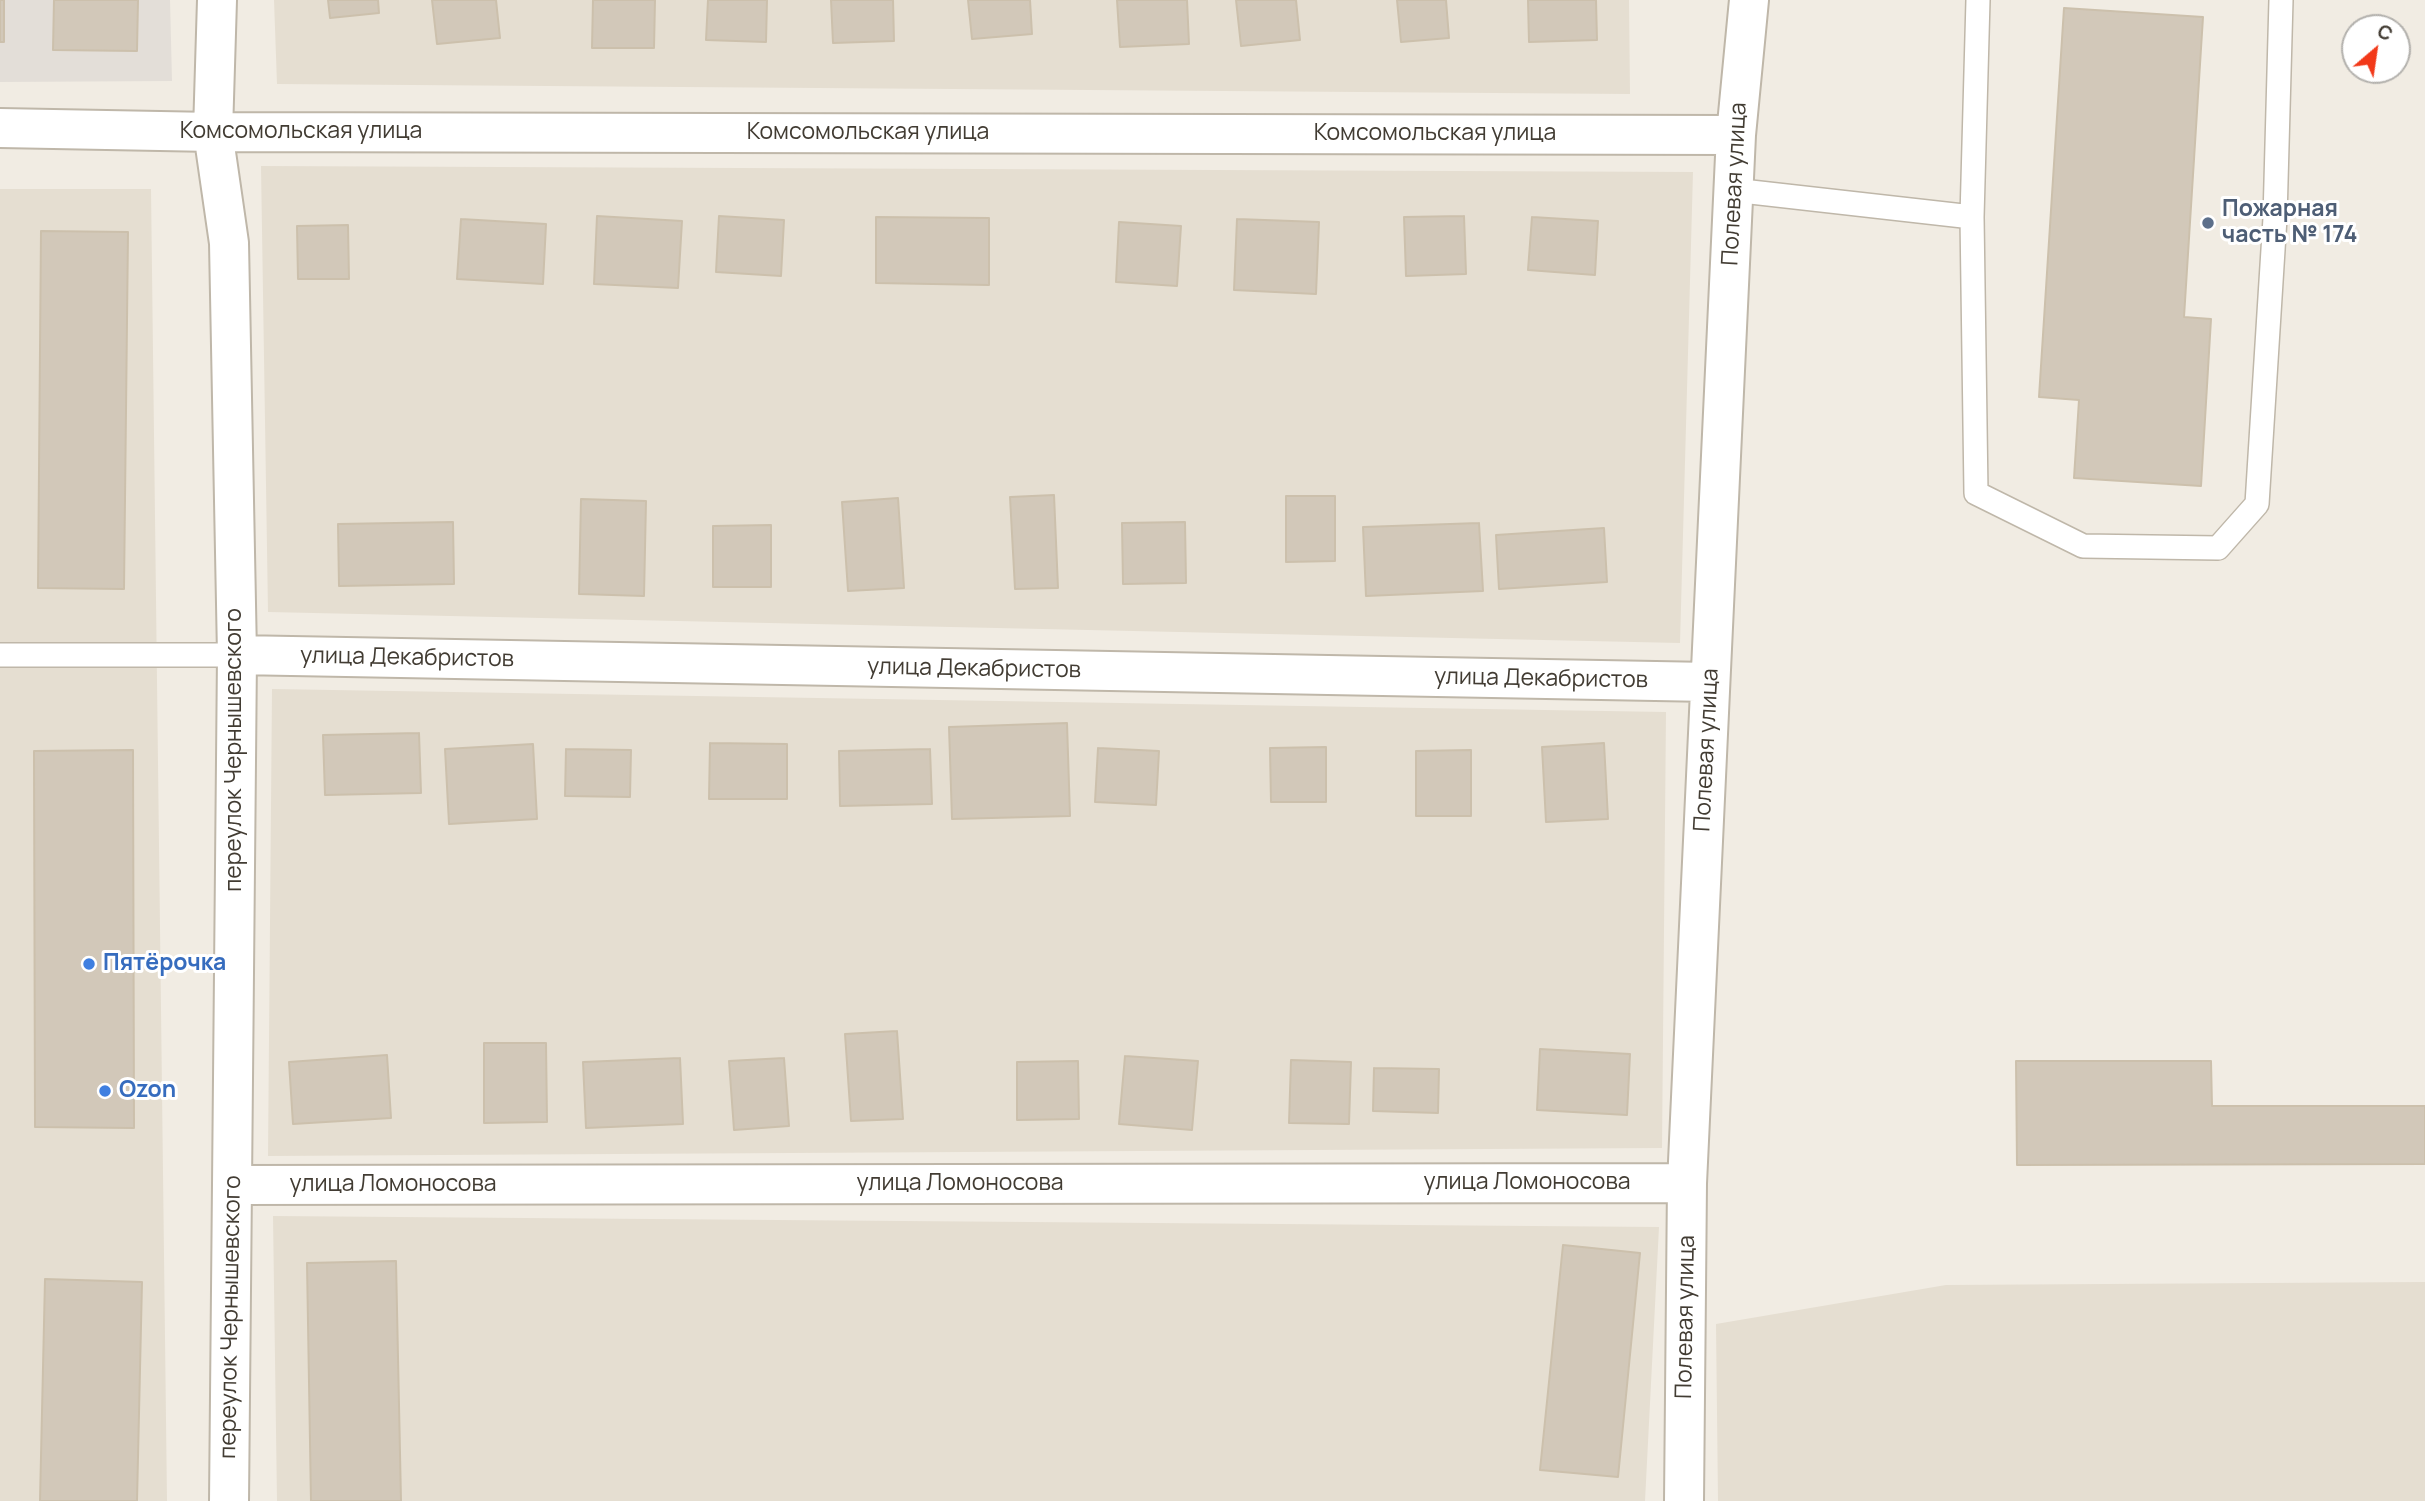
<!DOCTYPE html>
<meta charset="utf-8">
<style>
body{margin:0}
#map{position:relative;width:2425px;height:1501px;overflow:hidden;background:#f1ece3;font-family:Manrope,sans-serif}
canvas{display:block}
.north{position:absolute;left:2341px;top:14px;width:70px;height:70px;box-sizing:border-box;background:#fff;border:2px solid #b3b1ad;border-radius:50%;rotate:29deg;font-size:19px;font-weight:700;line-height:28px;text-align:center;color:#423c33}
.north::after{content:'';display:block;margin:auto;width:24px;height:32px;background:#f23919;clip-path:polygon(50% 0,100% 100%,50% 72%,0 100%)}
</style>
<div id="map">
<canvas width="2425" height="1501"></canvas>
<div class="north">С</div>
</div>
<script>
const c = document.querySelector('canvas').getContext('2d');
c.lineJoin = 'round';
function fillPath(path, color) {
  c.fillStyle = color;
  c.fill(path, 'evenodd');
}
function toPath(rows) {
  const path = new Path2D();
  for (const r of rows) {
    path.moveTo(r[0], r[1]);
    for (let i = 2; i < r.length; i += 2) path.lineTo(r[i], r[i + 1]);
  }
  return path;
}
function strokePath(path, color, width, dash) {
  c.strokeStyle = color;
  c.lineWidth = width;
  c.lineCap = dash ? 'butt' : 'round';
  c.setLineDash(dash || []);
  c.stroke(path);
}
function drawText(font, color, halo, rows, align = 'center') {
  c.font = font + ' Manrope,sans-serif';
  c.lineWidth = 6;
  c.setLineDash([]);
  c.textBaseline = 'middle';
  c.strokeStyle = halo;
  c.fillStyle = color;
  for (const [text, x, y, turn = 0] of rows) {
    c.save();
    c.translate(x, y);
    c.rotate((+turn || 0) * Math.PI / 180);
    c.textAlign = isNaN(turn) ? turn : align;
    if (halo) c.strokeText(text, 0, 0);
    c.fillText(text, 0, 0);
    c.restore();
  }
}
const residential = toPath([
 [274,0,1629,0,1630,94,277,84],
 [261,166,1693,172,1680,643,268,612],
 [0,189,151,189,167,1501,0,1501],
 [272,689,1666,712,1662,1148,268,1156],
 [273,1216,1659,1227,1645,1501,277,1501],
 [2425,1282,2425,1501,1718,1501,1716,1324,1946,1285]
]);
const industrial = toPath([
 [0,0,170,0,172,81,0,82]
]);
const building = toPath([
 [0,0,4,0,4,42,0,42,0,0],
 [54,0,138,0,137,51,53,50,54,0],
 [328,0,378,0,379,13,330,18,328,0],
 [432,0,496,0,500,38,437,44,432,0],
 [593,0,655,0,654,48,592,48,593,0],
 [708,0,767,0,766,42,706,40,708,0],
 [831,0,893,0,894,41,833,43,831,0],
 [968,0,1030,0,1032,34,972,39,968,0],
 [1117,0,1187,0,1189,44,1120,47,1117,0],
 [1236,0,1296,0,1300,40,1241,46,1236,0],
 [1397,0,1446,0,1449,38,1401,42,1397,0],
 [1528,0,1596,0,1597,40,1529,42,1528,0],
 [2064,8,2203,17,2184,317,2211,319,2201,486,2074,478,2079,400,2039,397,2064,8],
 [597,216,682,221,678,288,594,284,597,216],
 [719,216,784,220,781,276,716,272,719,216],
 [1464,216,1466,274,1406,276,1404,217,1464,216],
 [876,217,989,218,989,285,876,283,876,217],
 [1532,217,1598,221,1595,275,1528,270,1532,217],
 [461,219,546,224,543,284,457,279,461,219],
 [1237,219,1319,222,1316,294,1234,290,1237,219],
 [1119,222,1181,226,1177,286,1116,282,1119,222],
 [348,225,349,279,298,279,297,226,348,225],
 [41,231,128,232,124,589,38,588,41,231],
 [1054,495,1058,588,1015,589,1010,497,1054,495],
 [1286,496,1335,496,1335,561,1286,562,1286,496],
 [898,498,904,588,848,591,842,502,898,498],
 [581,499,646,501,644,596,579,594,581,499],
 [453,522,454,584,339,586,338,524,453,522],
 [1185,522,1186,583,1123,584,1122,523,1185,522],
 [1479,523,1483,591,1366,596,1363,527,1479,523],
 [771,525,771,587,713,587,713,526,771,525],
 [1604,528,1607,582,1499,589,1496,535,1604,528],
 [1067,723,1070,816,952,819,949,727,1067,723],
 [419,733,421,793,325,795,323,735,419,733],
 [710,743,787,744,787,799,709,799,710,743],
 [1604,743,1608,819,1546,822,1542,747,1604,743],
 [533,744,537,819,449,824,445,749,533,744],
 [1326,747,1326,802,1271,802,1270,748,1326,747],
 [1098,748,1159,751,1156,805,1095,802,1098,748],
 [566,749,631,750,630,797,565,796,566,749],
 [930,749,932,804,840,806,839,751,930,749],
 [133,750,134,1128,35,1127,34,751,133,750],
 [1471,750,1471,816,1416,816,1416,751,1471,750],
 [897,1031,903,1119,851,1121,845,1034,897,1031],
 [484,1043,546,1043,547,1122,484,1123,484,1043],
 [1540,1049,1630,1054,1627,1115,1537,1110,1540,1049],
 [387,1055,391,1118,293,1124,289,1062,387,1055],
 [1125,1056,1198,1061,1192,1130,1119,1124,1125,1056],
 [680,1058,683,1124,586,1128,583,1062,680,1058],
 [784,1058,789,1126,734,1130,729,1061,784,1058],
 [1291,1060,1351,1062,1349,1124,1289,1123,1291,1060],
 [1078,1061,1079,1119,1017,1120,1017,1062,1078,1061],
 [2016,1061,2211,1061,2212,1106,2425,1106,2425,1164,2017,1165,2016,1061],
 [1374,1068,1439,1069,1438,1113,1373,1111,1374,1068],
 [1563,1245,1640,1253,1618,1477,1540,1470,1563,1245],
 [396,1261,401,1501,311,1501,307,1263,396,1261],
 [45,1279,142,1282,137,1501,40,1501,45,1279]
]);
const service = toPath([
 [1978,0,1972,217,1976,493,2083,546,2218,548,2257,504,2275,218,2281,0],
 [1733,190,1972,217],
 [0,655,237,655]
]);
const minor = toPath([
 [217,0,213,132,229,243,237,655,229,1501],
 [0,128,213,132,1736,135],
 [237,655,1710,682],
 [232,1185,1687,1183],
 [1684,1501,1687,1183,1736,135,1749,0]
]);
const markers = [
 [2208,223,7,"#5c6f8a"],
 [89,964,7,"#3f7fe0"],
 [105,1091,7,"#3f7fe0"]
];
const streetNames = [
 ["Комсомольская улица",301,132],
 ["Комсомольская улица",868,133],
 ["Комсомольская улица",1435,134],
 ["Полевая улица",1735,184,-87],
 ["улица Декабристов",407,658,1],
 ["улица Декабристов",974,669,1],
 ["улица Декабристов",1541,679,1],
 ["переулок Чернышевского",235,750,-90],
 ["Полевая улица",1707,750,-87],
 ["улица Ломоносова",1527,1183],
 ["улица Ломоносова",960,1184],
 ["улица Ломоносова",393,1185],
 ["переулок Чернышевского",231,1317,-89],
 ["Полевая улица",1686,1317,-89]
];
const serviceNames = [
 ["Пожарная",2222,210],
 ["часть № 174",2222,236]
];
const shopNames = [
 ["Пятёрочка",103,964],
 ["Ozon",119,1091]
];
fillPath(residential, '#e5ded1');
fillPath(industrial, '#e3ded8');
fillPath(building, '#d2c8b9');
strokePath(building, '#ccc0ac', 2);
strokePath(service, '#bfb7a9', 26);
strokePath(minor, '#bfb7a9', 42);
strokePath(service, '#fff', 23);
strokePath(minor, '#fff', 38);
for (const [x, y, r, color] of markers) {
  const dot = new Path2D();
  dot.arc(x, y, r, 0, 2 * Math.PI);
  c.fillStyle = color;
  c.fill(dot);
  strokePath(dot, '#fff', 2.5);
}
drawText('23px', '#423c33', '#fff', streetNames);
drawText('bold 23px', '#4e5e75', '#fff', serviceNames, 'left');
drawText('bold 23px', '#366cbe', '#fff', shopNames, 'left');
</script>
